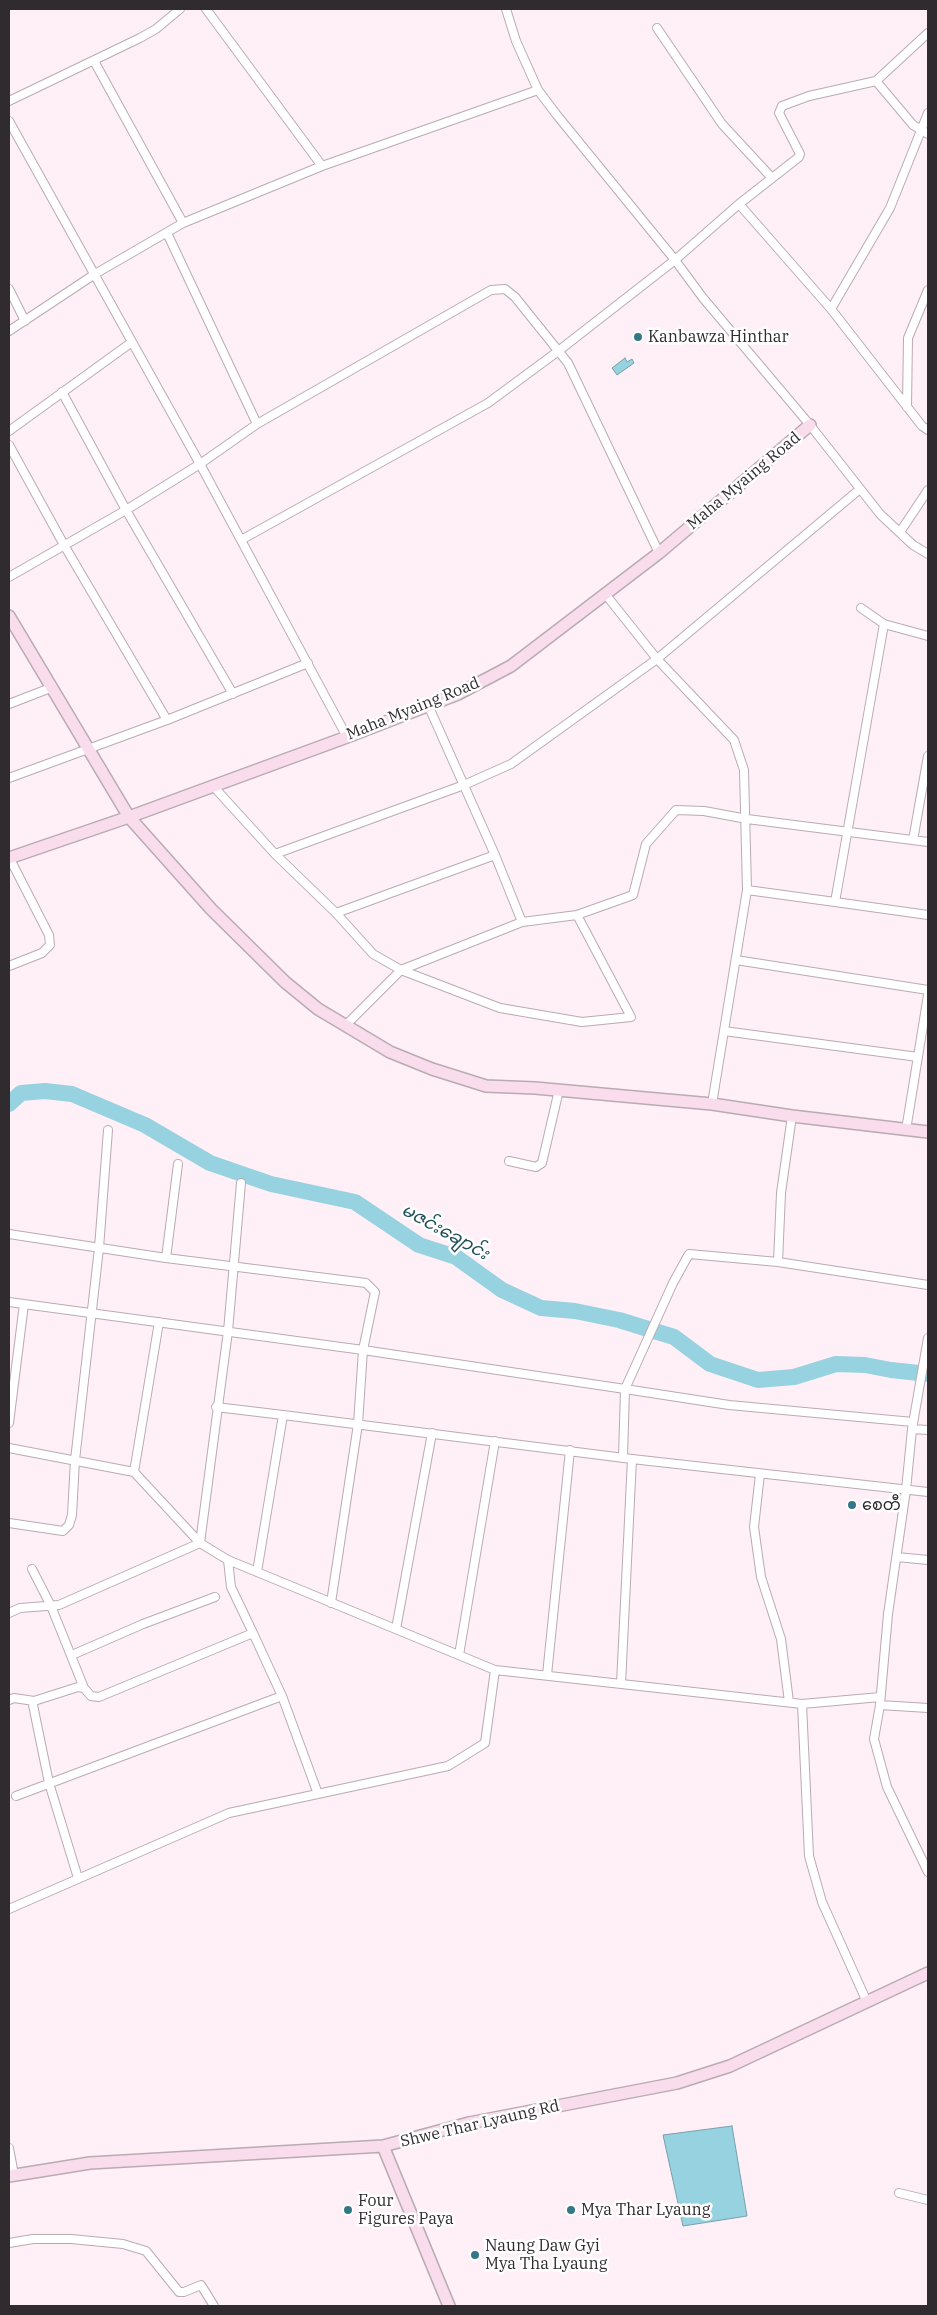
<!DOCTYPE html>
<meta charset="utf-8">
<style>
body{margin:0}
#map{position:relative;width:937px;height:2315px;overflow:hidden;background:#ffeff7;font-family:"IBM Plex Serif",serif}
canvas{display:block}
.frame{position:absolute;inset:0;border:10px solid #302b2e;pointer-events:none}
</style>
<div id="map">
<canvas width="937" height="2315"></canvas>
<div class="frame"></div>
</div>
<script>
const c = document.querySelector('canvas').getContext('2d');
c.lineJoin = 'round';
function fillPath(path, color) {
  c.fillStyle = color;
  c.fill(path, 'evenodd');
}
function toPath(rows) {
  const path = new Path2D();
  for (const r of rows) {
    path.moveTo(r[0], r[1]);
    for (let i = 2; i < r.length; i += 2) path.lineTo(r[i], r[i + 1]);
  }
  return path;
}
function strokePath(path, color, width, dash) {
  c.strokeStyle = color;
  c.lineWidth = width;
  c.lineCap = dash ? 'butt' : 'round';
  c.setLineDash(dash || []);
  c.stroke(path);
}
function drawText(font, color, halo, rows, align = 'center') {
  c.font = font + ' "IBM Plex Serif","Noto Sans Myanmar",serif';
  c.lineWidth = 5;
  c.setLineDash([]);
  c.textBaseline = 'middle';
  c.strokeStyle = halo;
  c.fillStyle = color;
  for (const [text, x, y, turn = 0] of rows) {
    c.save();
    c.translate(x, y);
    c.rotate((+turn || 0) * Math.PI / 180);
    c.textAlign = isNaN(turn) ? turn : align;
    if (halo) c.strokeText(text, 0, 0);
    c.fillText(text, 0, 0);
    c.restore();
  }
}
const water = toPath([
 [625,358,627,362,632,359,634,363,617,375,612,368,625,358],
 [732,2126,747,2216,683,2226,663,2135,732,2126]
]);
const river = toPath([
 [9,1104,21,1093,45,1091,72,1094,145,1125,210,1163,271,1184,355,1202,419,1245,456,1257,502,1290,541,1308,575,1311,619,1320,674,1337,710,1364,758,1380,794,1377,836,1364,865,1365,891,1370,928,1374]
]);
const street = toPath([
 [206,9,322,166],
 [506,9,516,41,538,90,556,114,675,260,703,298,810,425,880,514,913,545,928,554],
 [657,28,722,124,772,178],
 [94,61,183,223],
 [876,81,913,125,928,134],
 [9,101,140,38,156,29,180,9],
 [9,121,200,464,347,737],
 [739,204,831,309,922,426,928,430],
 [167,233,257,424],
 [9,289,25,321],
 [831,309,890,208,928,113],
 [9,331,95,274,183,223,322,166,538,90],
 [62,392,126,510,233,694],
 [907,407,908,338,928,290],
 [9,431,132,342],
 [9,445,64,545,167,720],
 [900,532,928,490],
 [241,540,488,403,557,352,675,260,739,204,799,157,800,154,779,113,782,106,809,96,876,81,928,33],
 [9,577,126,510,200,464,257,424,491,290,505,289,515,297,568,363,659,553],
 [606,595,657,659,734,740,744,770,747,890],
 [861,608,884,624],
 [9,704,53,687],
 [428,705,495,855,522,922],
 [9,778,167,720,308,663],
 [213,786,275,854,336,913,373,954,401,970,500,1008,582,1022,631,1017,577,915],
 [913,840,928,756],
 [275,854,464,785,511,764,657,659,860,489],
 [835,902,928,915],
 [336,913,495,855],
 [736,960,928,990],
 [9,966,42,953,50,945,49,935,9,857],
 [345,1026,401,970,522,922,577,915,633,895,646,844,676,810,704,811,747,819,928,842],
 [724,1031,918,1057],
 [712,1104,747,890,835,902,884,624,928,636],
 [906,1130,928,995],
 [509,1161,536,1167,542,1163,559,1090],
 [9,1234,166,1258,366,1283,375,1292,363,1350,358,1424,331,1603],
 [166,1258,178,1164],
 [778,1262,781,1193,792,1116],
 [9,1302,363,1350,625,1389,673,1283,689,1254,778,1262,928,1285],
 [928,1338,912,1429,906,1490,888,1614,880,1705,874,1739,887,1787,928,1872],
 [216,1407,283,1415],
 [9,1423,24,1304],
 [912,1429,928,1430],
 [9,1448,134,1472,200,1543,228,1560,495,1670,485,1743,448,1766,229,1813,9,1909],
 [623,1458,625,1389,729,1405,913,1422],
 [134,1472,159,1322],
 [760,1474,754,1527,761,1577,781,1639,789,1702],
 [9,1523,63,1531,69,1525,72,1515,75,1460,99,1248,108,1130],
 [897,1557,928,1560],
 [228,1560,231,1587,253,1633],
 [32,1569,51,1606,84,1688],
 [257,1572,283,1415,632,1459,928,1492],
 [9,1613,20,1608,59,1605,200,1543,228,1331,241,1183],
 [396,1629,432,1433],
 [72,1655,143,1624,215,1597],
 [459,1655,495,1441],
 [495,1670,802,1704,880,1697],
 [547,1675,570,1450],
 [621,1684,632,1459],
 [9,1700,14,1698,34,1701,78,1687,84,1688,91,1696,99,1697,253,1633,282,1696,318,1794],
 [34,1701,33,1705,49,1783,78,1878],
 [802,1704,809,1856,822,1902,867,2002],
 [880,1705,928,1708],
 [16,1796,282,1696],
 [9,2148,14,2175],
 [899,2193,928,2200],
 [9,2243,33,2239,71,2239,123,2244,146,2251,179,2292,184,2292,201,2285,214,2306]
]);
const secondary = toPath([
 [9,616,129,817,211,909,285,982,318,1009,390,1052,432,1069,486,1086,535,1088,712,1104,792,1116,928,1132],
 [9,858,129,817,347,737,458,694,511,666,659,553,810,425],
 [383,2146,449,2306],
 [9,2176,90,2163,383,2146,469,2123,677,2083,730,2066,928,1973]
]);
const markers = [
 [638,337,5,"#337886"],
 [852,1505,5,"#337886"],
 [348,2210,5,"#337886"],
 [571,2210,5,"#337886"],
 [475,2255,5,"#337886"]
];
const poiNames = [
 ["Kanbawza Hinthar",648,337],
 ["စေတီ",862,1505],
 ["Four",358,2201],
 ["Figures Paya",358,2219],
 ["Mya Thar Lyaung",581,2210],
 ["Naung Daw Gyi",485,2246],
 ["Mya Tha Lyaung",485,2264]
];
const streetNames = [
 ["Maha Myaing Road",744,481,-40],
 ["Maha Myaing Road",413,709,-22],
 ["Shwe Thar Lyaung Rd",480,2124,-13]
];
const waterNames = [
 ["မဇင်းချောင်း",445,1232,29]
];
fillPath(water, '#97d2e0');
strokePath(water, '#78a0ab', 1);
strokePath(river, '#97d2e0', 16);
strokePath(street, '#b9abb2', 10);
strokePath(secondary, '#b9abb2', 14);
strokePath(street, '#fff', 8);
strokePath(secondary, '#f9dded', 11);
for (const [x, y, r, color] of markers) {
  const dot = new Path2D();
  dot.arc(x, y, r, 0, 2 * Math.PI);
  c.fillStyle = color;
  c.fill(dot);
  strokePath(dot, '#fff', 2);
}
drawText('16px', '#302b2e', '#fff', poiNames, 'left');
drawText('16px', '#302b2e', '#fff', streetNames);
drawText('italic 18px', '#1f515b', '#fff', waterNames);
</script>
